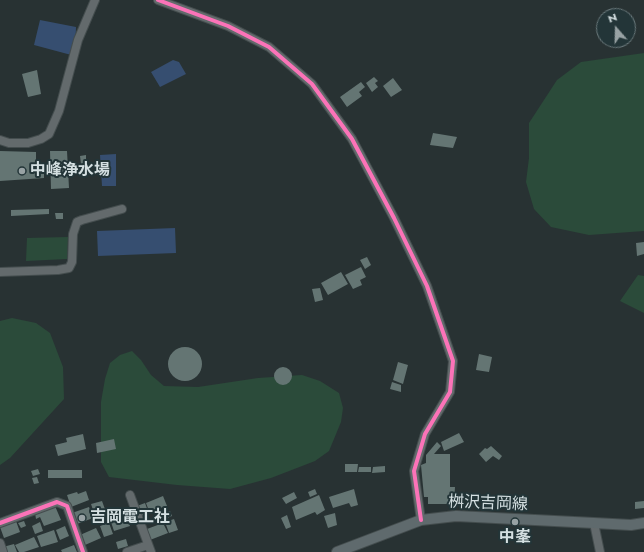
<!DOCTYPE html>
<meta charset="utf-8">
<style>
body{margin:0}
#map{position:relative;width:644px;height:552px;overflow:hidden;background:#283233;font-family:Jost,sans-serif}
canvas{display:block}
.north{position:absolute;left:596px;top:8px;width:40px;height:40px;box-sizing:border-box;background:#233538;border:1px solid #6a797c;border-radius:50%;rotate:340deg;font-size:11px;font-weight:700;line-height:16px;text-align:center;color:#d4dfe1}
.north::after{content:'';display:block;margin:auto;width:14px;height:18px;background:#98a2a4;clip-path:polygon(50% 0,100% 100%,50% 72%,0 100%)}
</style>
<div id="map">
<canvas width="644" height="552"></canvas>
<div class="north">N</div>
</div>
<script>
const c = document.querySelector('canvas').getContext('2d');
c.lineJoin = 'round';
function fillPath(path, color) {
  c.fillStyle = color;
  c.fill(path, 'evenodd');
}
function toPath(rows) {
  const path = new Path2D();
  for (const r of rows) {
    if (r.length === 3) {
      path.moveTo(r[0] + r[2], r[1]);
      path.arc(r[0], r[1], r[2], 0, 2 * Math.PI);
      continue;
    }
    path.moveTo(r[0], r[1]);
    for (let i = 2; i < r.length; i += 2) path.lineTo(r[i], r[i + 1]);
  }
  return path;
}
function strokePath(path, color, width, dash) {
  c.strokeStyle = color;
  c.lineWidth = width;
  c.lineCap = dash ? 'butt' : 'round';
  c.setLineDash(dash || []);
  c.stroke(path);
}
function drawText(font, color, halo, rows, align = 'center') {
  c.font = font + ' Jost,"Noto Sans JP",sans-serif';
  c.lineWidth = 4;
  c.setLineDash([]);
  c.textBaseline = 'middle';
  c.strokeStyle = halo;
  c.fillStyle = color;
  for (const [text, x, y, turn = 0] of rows) {
    c.save();
    c.translate(x, y);
    c.rotate((+turn || 0) * Math.PI / 180);
    c.textAlign = isNaN(turn) ? turn : align;
    if (halo) c.strokeText(text, 0, 0);
    c.fillText(text, 0, 0);
    c.restore();
  }
}
const green = toPath([
 [644,53,644,231,589,235,551,227,534,209,526,182,529,158,529,123,557,80,581,62],
 [68,237,67,259,26,261,27,238],
 [638,275,644,276,644,313,620,301],
 [12,318,36,323,50,333,63,367,64,399,10,458,0,465,0,321],
 [132,351,141,360,151,375,164,386,198,387,258,378,302,375,320,381,339,393,343,408,341,422,329,451,315,461,271,478,230,489,177,485,109,477,101,462,101,402,105,379,110,363,120,355]
]);
const water = toPath([
 [40,20,76,27,75,56,34,45],
 [173,60,179,62,186,74,160,87,151,72],
 [116,154,116,186,102,186,100,155],
 [175,228,176,253,98,256,97,231]
]);
const building = toPath([
 [37,70,41,94,28,97,22,74],
 [374,77,378,81,375,83,378,87,372,92,366,83],
 [393,78,402,90,391,97,383,86],
 [361,82,365,87,359,92,362,96,347,107,340,97],
 [433,133,457,137,453,148,430,145],
 [0,151,36,152,36,164,44,164,44,178,0,181],
 [50,151,67,151,69,188,51,189],
 [86,155,86,164,81,164,80,156],
 [49,209,49,214,11,216,11,210],
 [55,213,63,213,63,219,56,219],
 [644,242,644,254,637,256,636,243],
 [367,257,371,265,365,269,360,260],
 [361,267,366,277,360,280,362,285,353,289,345,275],
 [341,272,348,284,328,295,321,283],
 [320,288,323,300,315,302,312,289],
 [185,364,17],
 [479,354,492,357,489,372,476,370],
 [398,362,408,365,403,384,393,380],
 [283,376,9],
 [392,382,401,385,401,392,390,389],
 [459,433,464,442,444,451,441,442],
 [83,434,86,449,58,456,55,445,67,442,66,438],
 [114,439,116,449,97,453,96,443],
 [437,442,441,446,434,454,450,454,450,487,455,487,454,504,428,504,428,497,424,497,421,465,426,463,426,455],
 [491,446,502,456,499,460,493,456,486,462,479,454,485,448,487,449],
 [345,464,358,464,357,472,345,472],
 [385,466,385,472,372,473,373,467],
 [359,467,371,467,371,472,358,472],
 [38,469,40,474,33,476,31,471],
 [48,470,82,470,82,478,48,478],
 [37,477,39,483,34,484,32,478],
 [315,489,317,494,310,497,308,492],
 [354,489,358,505,351,507,349,503,333,508,329,497],
 [86,491,89,500,71,507,67,495,77,492,78,494],
 [294,492,297,498,286,504,282,498],
 [319,495,325,510,317,515,315,512,296,520,292,507],
 [163,496,167,506,149,511,146,503],
 [102,501,106,512,95,516,91,504],
 [644,501,644,508,635,509,635,502],
 [145,503,149,514,142,517,137,506],
 [55,506,61,520,44,526,40,517,36,519,35,513],
 [89,507,93,518,77,524,72,513],
 [170,511,172,516,167,518,165,513],
 [335,513,337,525,328,528,324,516],
 [287,515,291,527,286,529,281,518],
 [127,517,130,526,114,531,111,522],
 [174,519,178,530,169,533,165,522],
 [16,521,20,532,4,538,0,527],
 [24,521,26,526,21,528,18,523],
 [40,522,43,531,35,534,32,526],
 [109,523,113,534,104,537,100,526],
 [163,523,168,533,150,540,147,529],
 [65,526,69,536,60,540,56,530],
 [96,528,101,538,85,545,80,535],
 [54,530,58,542,41,547,37,536],
 [34,537,39,547,24,552,19,552,15,545],
 [126,539,128,546,118,549,116,542],
 [14,544,17,552,5,552,3,547],
 [74,545,77,552,62,552,61,550]
]);
const minor = toPath([
 [158,0,228,26,269,47,312,84,352,139,394,218,427,286,453,361,450,392,425,434,414,471,421,520],
 [0,140,9,143,28,143,41,139,49,134,59,111,78,40,95,0],
 [0,272,58,270,69,268,72,262,73,234,77,222,82,220,122,209],
 [130,495,151,552],
 [0,523,57,502,67,506,83,552],
 [594,523,600,552],
 [0,543,3,552],
 [127,552,148,545]
]);
const major = toPath([
 [337,552,421,520,456,516,594,523,631,525,644,523]
]);
const cycleway = toPath([
 [158,0,228,26,269,47,312,84,352,139,394,218,427,286,453,361,450,392,425,434,414,471,421,520],
 [0,523,57,502,67,506,83,552]
]);
const markers = [
 [22,171,4,"#98a2a4"],
 [82,518,4,"#98a2a4"],
 [515,522,4,"#98a2a4"]
];
const poiNames = [
 ["中峰浄水場",30,171],
 ["吉岡電工社",90,518],
 ["中峯",515,538,"center"]
];
const streetNames = [
 ["桝沢吉岡線",488,504,2]
];
fillPath(green, '#2b4b3a');
fillPath(water, '#364e70');
fillPath(building, '#647573');
strokePath(minor, '#444d4e', 10);
strokePath(major, '#444d4e', 12);
strokePath(minor, '#636a6c', 8);
strokePath(major, '#5f6a6d', 10);
strokePath(cycleway, '#fb73b8', 4);
for (const [x, y, r, color] of markers) {
  const dot = new Path2D();
  dot.arc(x, y, r, 0, 2 * Math.PI);
  c.fillStyle = color;
  c.fill(dot);
  strokePath(dot, '#233538', 1.5);
}
drawText('bold 16px', '#d4dfe1', '#233538', poiNames, 'left');
drawText('16px', '#d4dfe1', '#233538', streetNames);
</script>
